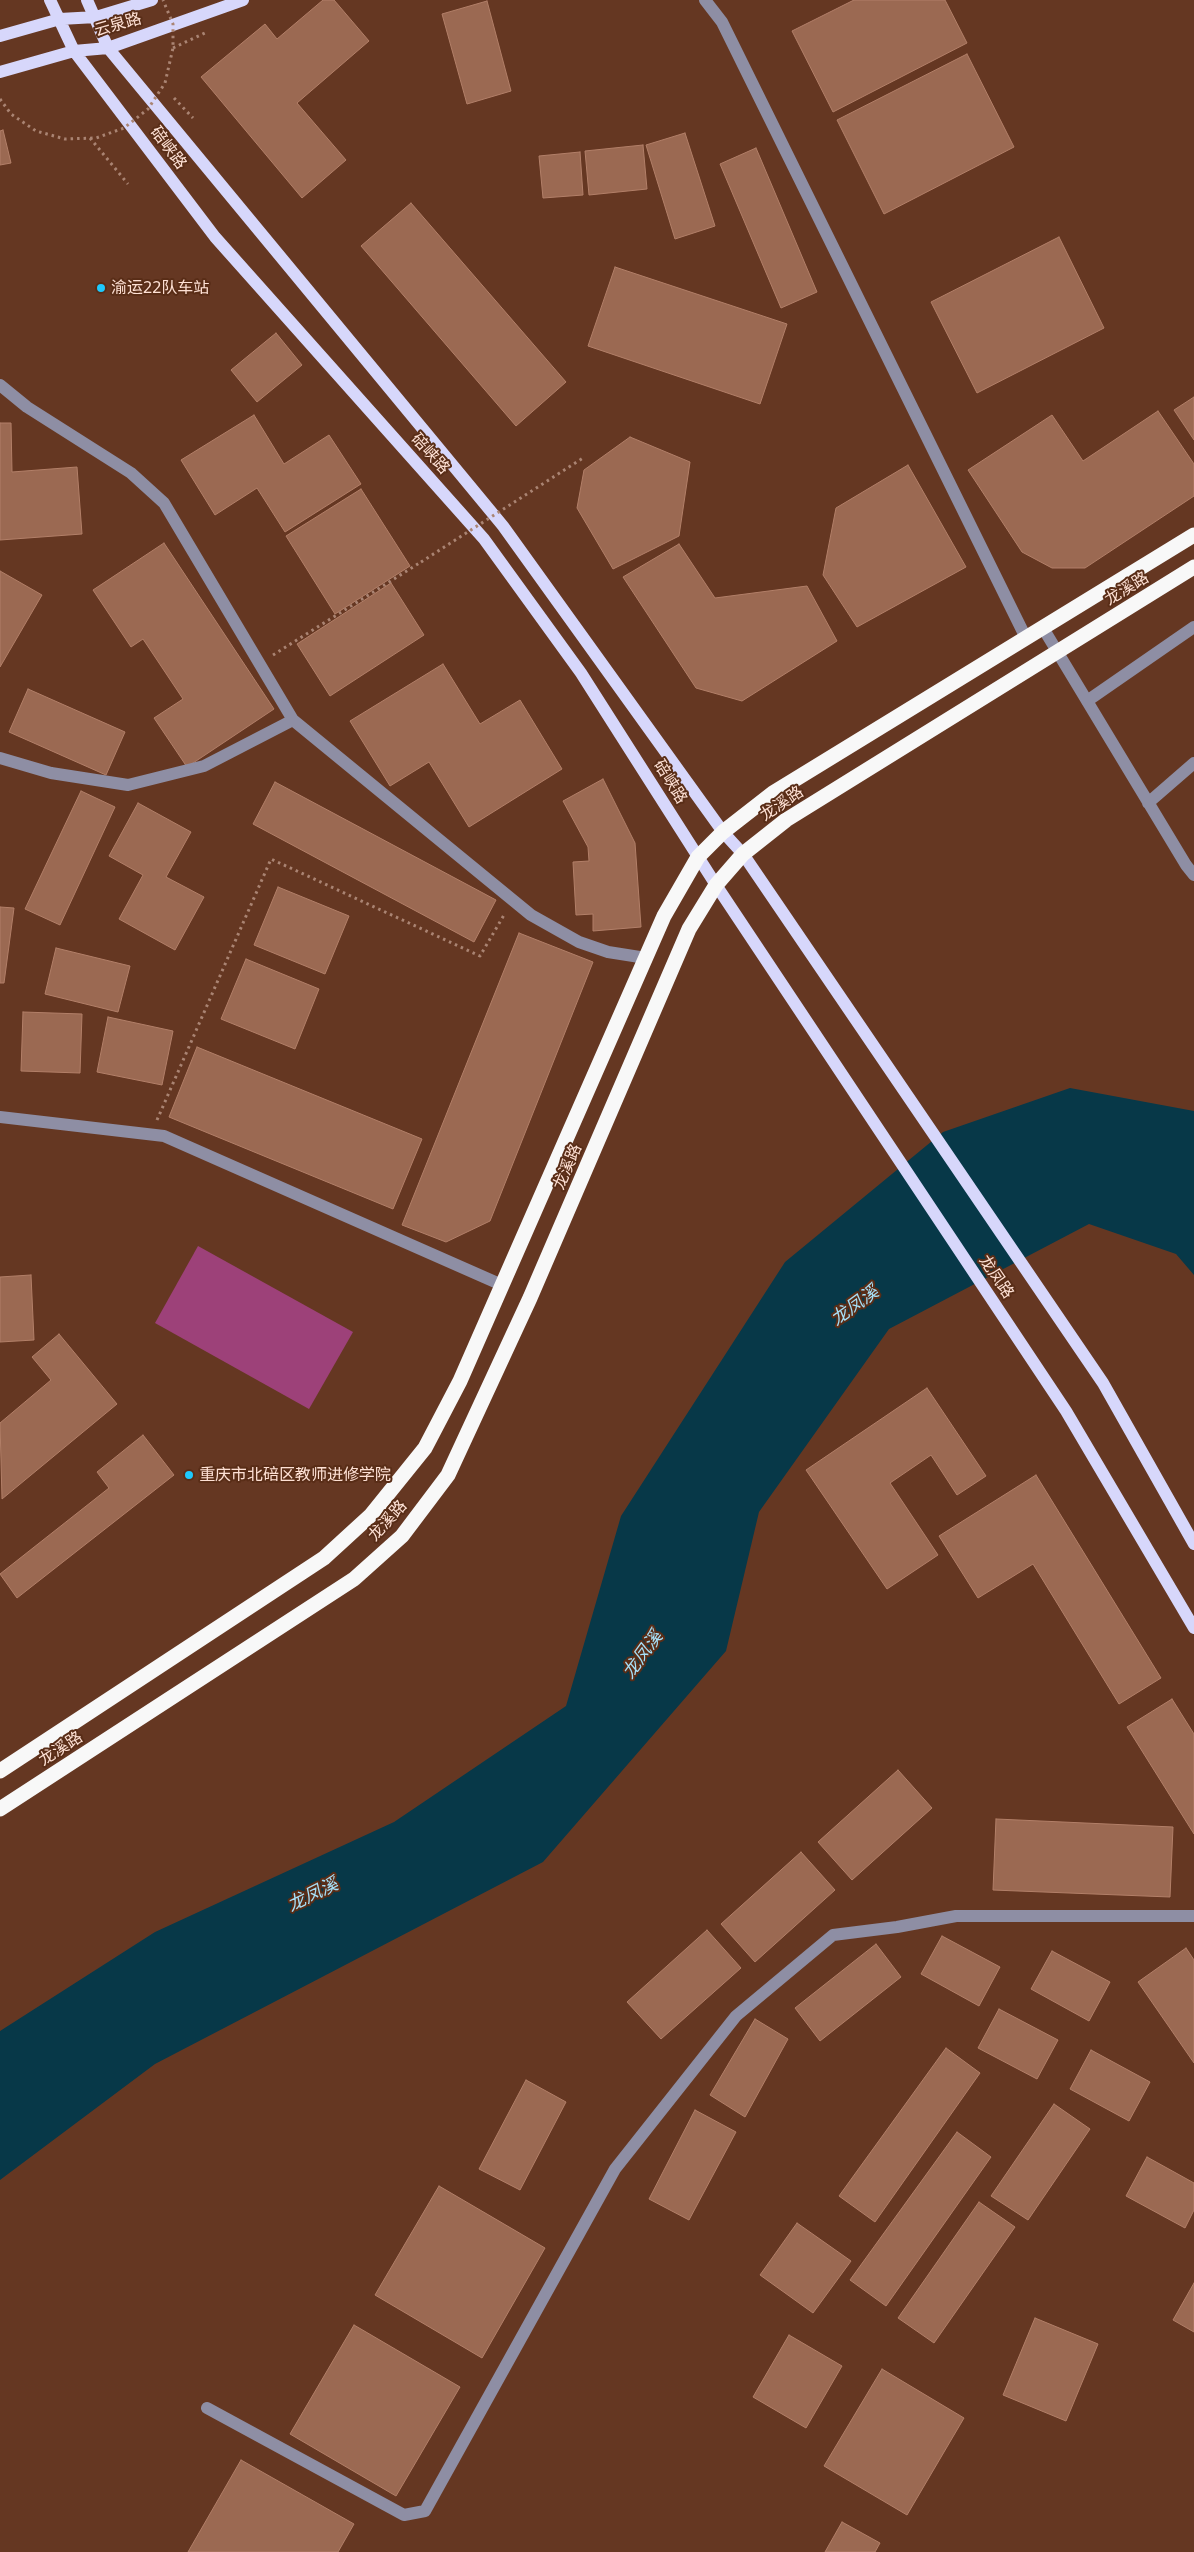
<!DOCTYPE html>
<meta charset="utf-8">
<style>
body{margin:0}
canvas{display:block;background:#653722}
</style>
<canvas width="1194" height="2552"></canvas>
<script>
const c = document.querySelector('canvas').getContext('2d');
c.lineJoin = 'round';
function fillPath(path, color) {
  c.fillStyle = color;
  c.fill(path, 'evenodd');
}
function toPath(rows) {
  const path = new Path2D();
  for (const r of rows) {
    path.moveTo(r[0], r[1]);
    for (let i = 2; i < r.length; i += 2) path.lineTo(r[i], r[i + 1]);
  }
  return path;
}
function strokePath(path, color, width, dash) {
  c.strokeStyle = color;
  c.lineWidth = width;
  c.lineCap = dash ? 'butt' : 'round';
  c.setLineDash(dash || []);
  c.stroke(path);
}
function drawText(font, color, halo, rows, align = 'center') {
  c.font = font + ' "Noto Sans","Noto Sans SC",sans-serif';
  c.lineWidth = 4;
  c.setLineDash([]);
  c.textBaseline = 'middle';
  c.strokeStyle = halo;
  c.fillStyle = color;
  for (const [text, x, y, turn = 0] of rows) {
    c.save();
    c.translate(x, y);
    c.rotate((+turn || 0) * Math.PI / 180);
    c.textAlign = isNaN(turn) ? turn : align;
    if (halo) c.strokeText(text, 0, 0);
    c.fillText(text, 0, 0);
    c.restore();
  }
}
const green = toPath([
 [198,1246,353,1332,309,1409,155,1323]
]);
const water = toPath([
 [1070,1088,1194,1111,1194,1275,1176,1254,1089,1224,889,1329,759,1512,726,1651,543,1862,155,2064,0,2180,0,2031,155,1932,394,1822,566,1706,621,1516,785,1262,943,1132]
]);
const building = toPath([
 [323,0,334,0,369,41,297,103,346,160,302,198,201,77,265,24,277,39,323,0],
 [854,0,945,0,967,43,833,112,792,31,854,0],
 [487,1,511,91,467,104,442,14,487,1],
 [967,54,1014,147,884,214,837,120,967,54],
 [3,130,11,163,0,165,0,131,3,130],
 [685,133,715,226,675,239,646,145,685,133],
 [643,145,647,189,589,195,585,151,643,145],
 [756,148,817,292,781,308,720,164,756,148],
 [580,152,583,195,543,198,539,156,580,152],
 [411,203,566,382,516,426,361,246,411,203],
 [1059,237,1104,328,977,393,931,302,1059,237],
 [615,267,787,324,760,404,588,346,615,267],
 [276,333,302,365,257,402,231,370,276,333],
 [1194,397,1194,440,1174,410,1194,397],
 [1158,411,1194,464,1194,496,1085,568,1052,568,1022,552,968,470,1052,415,1083,461,1158,411],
 [254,415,284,464,329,435,361,484,285,532,257,488,215,515,181,460,254,415],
 [0,423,11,423,12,472,77,467,82,534,0,540,0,423],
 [630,437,690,462,679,536,613,569,577,508,584,470,630,437],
 [908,465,966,567,857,627,823,575,836,508,908,465],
 [361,489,410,566,335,614,286,536,361,489],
 [164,543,274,709,187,767,154,718,183,699,143,639,131,647,93,590,164,543],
 [679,544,715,598,807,586,837,641,742,701,696,688,623,577,679,544],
 [0,571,42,595,0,667,0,571],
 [391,583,424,635,330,696,297,644,391,583],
 [443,664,480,724,520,700,562,769,469,827,429,762,390,786,350,721,443,664],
 [28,689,125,732,106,775,9,732,28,689],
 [603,779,635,843,641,927,593,931,593,914,576,915,573,862,589,861,588,847,563,801,603,779],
 [275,782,496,900,474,942,253,824,275,782],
 [81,791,115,807,60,925,25,909,81,791],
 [138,803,191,832,166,877,204,897,175,950,119,919,143,875,109,856,138,803],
 [278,887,349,916,325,974,254,945,278,887],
 [0,907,14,908,4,983,0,983,0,907],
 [519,933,593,962,490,1221,446,1242,402,1225,519,933],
 [56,948,130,966,118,1012,45,994,56,948],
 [246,959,319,989,295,1049,221,1019,246,959],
 [23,1012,82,1014,80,1073,21,1071,23,1012],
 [108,1017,173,1031,162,1085,97,1072,108,1017],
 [197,1047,422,1139,393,1209,169,1117,197,1047],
 [31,1275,34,1340,0,1342,0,1277,31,1275],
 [59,1334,117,1404,2,1499,0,1423,51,1380,32,1357,59,1334],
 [927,1388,986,1476,957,1495,931,1455,890,1483,938,1555,887,1589,806,1470,927,1388],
 [143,1435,174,1475,17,1598,0,1574,109,1488,97,1472,143,1435],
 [1036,1475,1161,1678,1119,1704,1033,1564,978,1598,939,1536,1036,1475],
 [1172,1699,1194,1734,1194,1834,1127,1727,1172,1699],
 [898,1770,932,1808,852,1880,818,1842,898,1770],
 [996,1819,1173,1827,1170,1897,993,1890,996,1819],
 [801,1852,835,1890,755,1962,721,1924,801,1852],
 [707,1930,741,1968,661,2039,627,2002,707,1930],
 [942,1936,1000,1967,979,2006,921,1974,942,1936],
 [876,1944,901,1977,820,2041,795,2008,876,1944],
 [1186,1948,1194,1960,1194,2063,1138,1982,1186,1948],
 [1052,1951,1110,1982,1089,2021,1031,1989,1052,1951],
 [999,2009,1058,2040,1037,2079,978,2048,999,2009],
 [755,2019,788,2039,745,2117,710,2095,755,2019],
 [946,2048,980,2073,875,2222,839,2196,946,2048],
 [1091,2050,1150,2082,1129,2121,1070,2089,1091,2050],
 [526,2080,566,2102,520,2190,479,2169,526,2080],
 [1054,2104,1090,2129,1028,2220,991,2196,1054,2104],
 [695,2110,736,2132,689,2220,649,2199,695,2110],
 [957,2132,991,2157,886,2306,850,2280,957,2132],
 [1147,2157,1194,2183,1194,2210,1185,2228,1126,2196,1147,2157],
 [439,2186,545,2248,482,2358,375,2295,439,2186],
 [979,2202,1015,2227,934,2343,898,2318,979,2202],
 [797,2223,851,2261,813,2313,760,2275,797,2223],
 [1194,2283,1194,2332,1173,2320,1194,2283],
 [1035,2318,1098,2344,1066,2421,1003,2395,1035,2318],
 [354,2325,460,2387,396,2496,290,2434,354,2325],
 [789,2335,842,2366,806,2428,753,2397,789,2335],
 [882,2369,964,2418,907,2515,824,2466,882,2369],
 [241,2460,354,2524,338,2552,188,2552,241,2460],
 [842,2522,880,2543,875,2552,825,2552,842,2522]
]);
const path = toPath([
 [173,48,205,33],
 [174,98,193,118],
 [90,138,128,184],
 [273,655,421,562],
 [157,1120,271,859,480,956,504,915]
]);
const minor = toPath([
 [705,0,722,22,1026,638],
 [0,385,27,407,131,473,164,503,293,720,531,915,579,942,608,952,646,958],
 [1043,628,1186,865,1194,875],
 [1087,701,1194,627],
 [0,758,51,773,128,785,204,766,293,720],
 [1148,803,1194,763],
 [0,1117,164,1136,502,1285],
 [207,2408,404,2515,425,2511,615,2169,736,2016,833,1935,897,1927,956,1916,1194,1916]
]);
const major = toPath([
 [50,0,74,51,215,237,484,539,581,673,716,885,1066,1411,1194,1628],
 [87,0,108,48,503,526,723,832,743,854,1103,1383,1194,1544],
 [0,36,60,19,96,17,152,0],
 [0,72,74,51,108,48,243,0]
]);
const highway = toPath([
 [0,1771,324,1558,371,1515,425,1448,460,1381,664,916,698,857,723,832,773,793,1194,535],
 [0,1809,354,1579,402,1536,448,1475,530,1298,689,929,716,885,743,854,786,820,1194,567]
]);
const pathBridge = toPath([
 [0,99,11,114,36,131,65,139,96,138,124,128,148,109,165,83,173,48,173,24,163,0],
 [421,562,583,458]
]);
const markers = [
 [101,288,5,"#1ec9fd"],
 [189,1475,5,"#1ec9fd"]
];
const streetNames = [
 ["云泉路",118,25,-16],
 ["碚峡路",168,148,53],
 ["碚峡路",430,454,48],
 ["龙溪路",1127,589,-32],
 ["碚峡路",670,782,58],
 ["龙溪路",782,804,-34],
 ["龙溪路",568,1167,-67],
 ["龙凤路",996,1277,56],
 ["龙溪路",388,1521,-48],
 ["龙溪路",61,1749,-33]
];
const poiNames = [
 ["渝运22队车站",111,288],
 ["重庆市北碚区教师进修学院",199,1475]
];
const waterNames = [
 ["龙凤溪",855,1306,-36],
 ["龙凤溪",643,1655,-54],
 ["龙凤溪",313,1895,-26]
];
fillPath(green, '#9d4179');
fillPath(water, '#073848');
fillPath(building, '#9b6952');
strokePath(building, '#b27f68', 1);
strokePath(path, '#aa8473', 3, [2.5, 4]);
strokePath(minor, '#8e8ea4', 12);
strokePath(major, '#d7d7fb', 12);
strokePath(highway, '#f8f8f8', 15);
strokePath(pathBridge, '#aa8473', 3, [2.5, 4]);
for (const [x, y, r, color] of markers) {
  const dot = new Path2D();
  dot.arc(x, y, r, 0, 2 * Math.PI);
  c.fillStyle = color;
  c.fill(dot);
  strokePath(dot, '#592d17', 2);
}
drawText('16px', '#fee1d5', '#592d17', streetNames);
drawText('16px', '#fee1d5', '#592d17', poiNames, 'left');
drawText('italic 18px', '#a6e0f8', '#592d17', waterNames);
</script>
